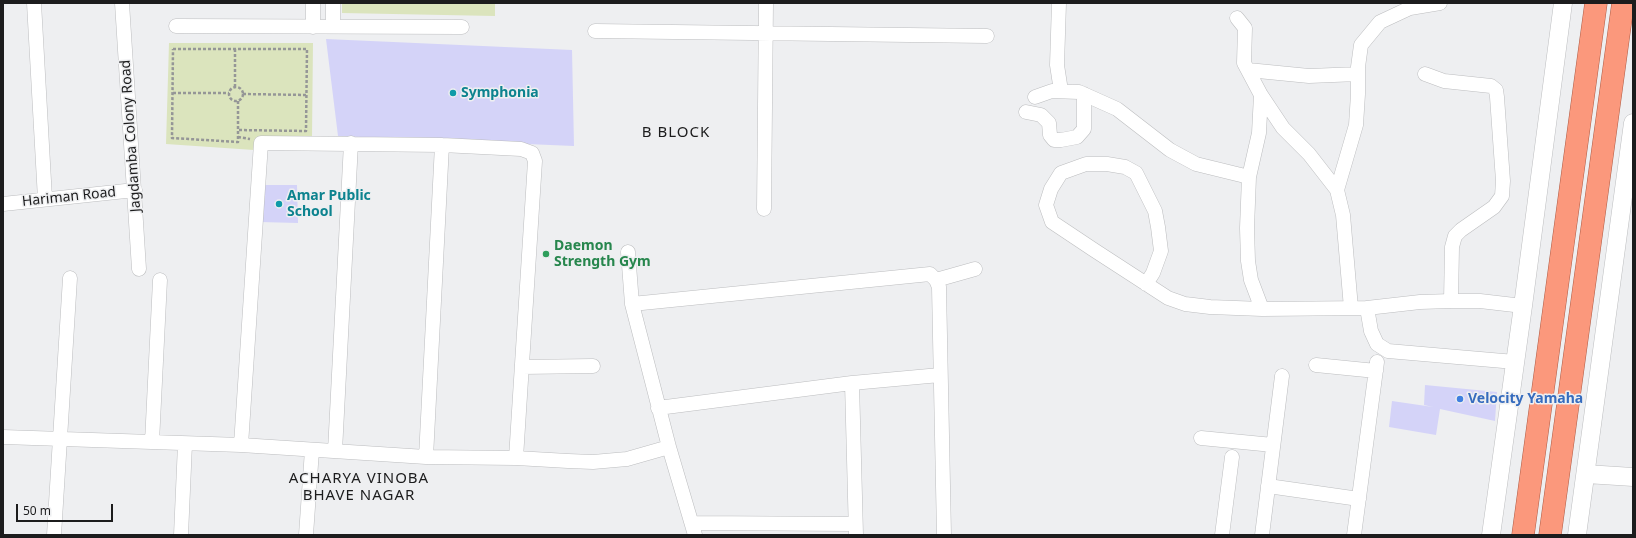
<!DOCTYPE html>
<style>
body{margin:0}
#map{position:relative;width:1636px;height:538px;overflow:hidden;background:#eeeff1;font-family:"Noto Sans",sans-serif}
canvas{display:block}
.frame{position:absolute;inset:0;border:4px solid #1c1c1d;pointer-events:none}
.scale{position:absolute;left:16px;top:504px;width:97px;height:18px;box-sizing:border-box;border:2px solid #1c1c1d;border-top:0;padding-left:5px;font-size:12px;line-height:14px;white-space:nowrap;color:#1c1c1d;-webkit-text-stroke:3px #eeeff1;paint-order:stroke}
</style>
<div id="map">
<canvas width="1636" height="538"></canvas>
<div class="frame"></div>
<div class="scale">50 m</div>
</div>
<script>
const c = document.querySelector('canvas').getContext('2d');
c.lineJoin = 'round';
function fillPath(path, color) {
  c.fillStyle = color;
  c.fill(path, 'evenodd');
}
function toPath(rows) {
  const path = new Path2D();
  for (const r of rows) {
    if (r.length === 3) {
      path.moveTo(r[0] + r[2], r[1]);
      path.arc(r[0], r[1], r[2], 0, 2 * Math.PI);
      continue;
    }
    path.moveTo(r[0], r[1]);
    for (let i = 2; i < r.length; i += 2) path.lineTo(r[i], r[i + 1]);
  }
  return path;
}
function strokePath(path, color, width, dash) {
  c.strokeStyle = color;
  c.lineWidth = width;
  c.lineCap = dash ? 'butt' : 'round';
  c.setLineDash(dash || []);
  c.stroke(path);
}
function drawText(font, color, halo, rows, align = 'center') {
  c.font = font + ' "Noto Sans",sans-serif';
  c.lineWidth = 3;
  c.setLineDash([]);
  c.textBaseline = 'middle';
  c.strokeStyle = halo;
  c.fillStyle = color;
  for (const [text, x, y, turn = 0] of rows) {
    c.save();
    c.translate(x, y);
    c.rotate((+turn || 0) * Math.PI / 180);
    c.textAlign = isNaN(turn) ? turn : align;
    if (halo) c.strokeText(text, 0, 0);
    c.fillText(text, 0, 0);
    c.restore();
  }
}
const green = toPath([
 [342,3,495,3,495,16,342,13],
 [169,43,313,43,312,137,254,150,166,144]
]);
const building = toPath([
 [326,39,572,50,574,146,338,136],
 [262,185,297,185,298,223,260,222],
 [1425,385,1497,392,1495,421,1440,409,1436,435,1389,427,1392,401,1433,407,1424,405]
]);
const path = toPath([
 [173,49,307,49,306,131,238,130,238,142,172,138,173,49],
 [235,49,235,88],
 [236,94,7],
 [173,93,229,93],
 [243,94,307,95],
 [238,101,238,130],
 [238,137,250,139]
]);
const minor = toPath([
 [34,3,45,199],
 [122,3,139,269],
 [333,3,333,26],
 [1059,3,1057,65,1061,91],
 [1237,18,1245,28,1244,63,1261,95,1283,128,1309,154,1337,190],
 [176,26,462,27],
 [313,27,313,3],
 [595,31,987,36],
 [1248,70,1309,76,1358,74],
 [1425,74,1444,81,1491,86,1496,90,1497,97,1503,181,1502,196,1494,207,1461,230,1455,236,1452,247,1451,301],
 [1035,97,1052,91,1079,92,1117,109,1170,150,1196,164,1249,177,1247,228,1248,261,1251,280,1262,309,1367,308,1420,302,1451,301,1480,301,1523,306],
 [1026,112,1041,115,1049,123,1050,135,1054,140,1061,140,1077,137,1084,129,1084,94],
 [1249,177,1259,133,1261,95],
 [3,204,135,190],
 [764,209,766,3],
 [628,252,632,304],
 [936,280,975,269],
 [1146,284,1153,273,1161,251,1158,227,1155,211,1136,173,1125,167,1107,164,1086,164,1061,173,1051,189,1046,205,1052,222,1094,250,1168,298,1185,304,1210,307,1262,309],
 [1351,308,1343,215,1337,190,1356,125,1358,94,1358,67,1361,45,1380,22,1410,8,1440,3],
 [1367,308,1371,331,1377,344,1388,351,1515,362],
 [1316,365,1376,371],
 [522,367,593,366],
 [852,383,856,535],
 [658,408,852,383,940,375],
 [3,437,241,445,426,457,516,458,568,461,593,462,627,459,669,447],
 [1201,438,1273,445],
 [152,442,160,280],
 [241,445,261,143,442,145,521,149,532,153,535,161,516,458],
 [335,451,351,143],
 [426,457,442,145],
 [1268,486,1359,499],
 [692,523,855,524],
 [54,535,70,278],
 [181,535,185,444],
 [306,535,312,450],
 [695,535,669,447,632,304,930,274,936,280,939,287,944,535],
 [1222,535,1232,457],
 [1262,535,1282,376],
 [1354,535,1377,362]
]);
const tertiary = toPath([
 [1586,474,1633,477],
 [1491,535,1523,306,1563,3],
 [1577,535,1633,123]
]);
const trunk = toPath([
 [1523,535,1596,3],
 [1550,535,1623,3]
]);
const markers = [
 [453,93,4,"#0f9aa8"],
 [279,204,4,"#0f9aa8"],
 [546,254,4,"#2e9e5b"],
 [1460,399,4,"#3f7fe0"]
];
const cultureNames = [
 ["Symphonia",461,93],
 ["Amar Public",287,196],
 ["School",287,212]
];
const streetNames = [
 ["Jagdamba Colony Road",131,136,-94],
 ["Hariman Road",69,197,-6]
];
const leisureNames = [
 ["Daemon",554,246],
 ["Strength Gym",554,262]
];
const shopNames = [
 ["Velocity Yamaha",1468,399]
];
const neighbourhoodNames = [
 ["B BLOCK",676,133],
 ["ACHARYA VINOBA",359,479],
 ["BHAVE NAGAR",359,496]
];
fillPath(green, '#dbe4bd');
fillPath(building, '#d4d3f8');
strokePath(minor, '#bcbdbf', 15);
strokePath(tertiary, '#bcbdbf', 19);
strokePath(trunk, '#ac5c46', 23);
strokePath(path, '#959697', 2.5, [3, 2]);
strokePath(minor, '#fff', 14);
strokePath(tertiary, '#fff', 18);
strokePath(trunk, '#fb987c', 22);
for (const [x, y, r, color] of markers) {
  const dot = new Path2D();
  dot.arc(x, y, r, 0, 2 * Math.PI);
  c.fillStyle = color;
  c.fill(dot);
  strokePath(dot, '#eeeff1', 1.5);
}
drawText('bold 14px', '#0d838f', '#eeeff1', cultureNames, 'left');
drawText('14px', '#1c1c1d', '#eeeff1', streetNames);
drawText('bold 14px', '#27864d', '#eeeff1', leisureNames, 'left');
drawText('bold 14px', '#366cbe', '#eeeff1', shopNames, 'left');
c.letterSpacing = '1px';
drawText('15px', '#1c1c1d', '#eeeff1', neighbourhoodNames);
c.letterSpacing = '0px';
</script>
